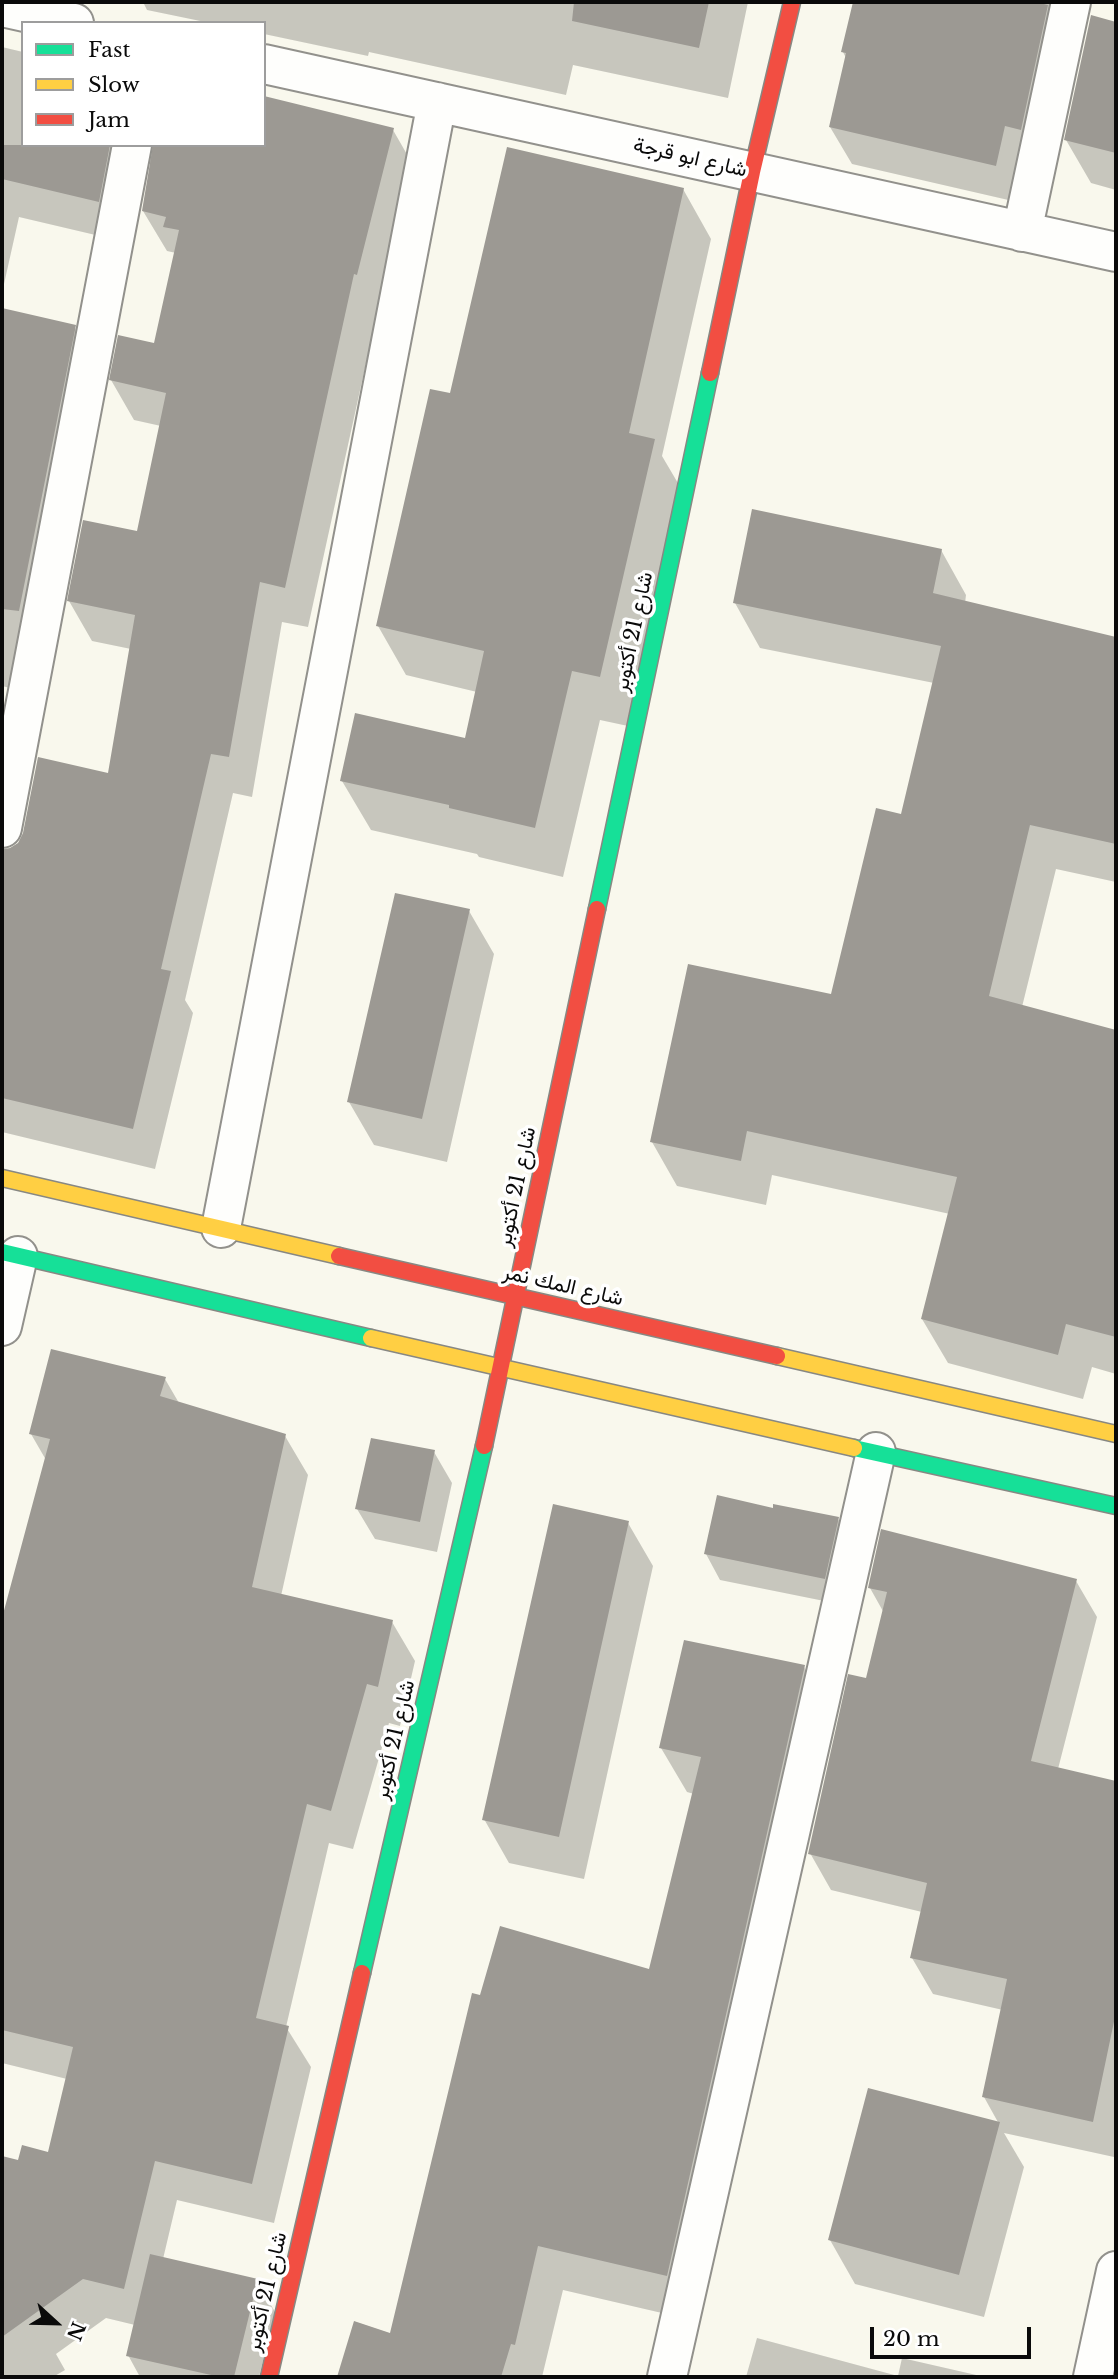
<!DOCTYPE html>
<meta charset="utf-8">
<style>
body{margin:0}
#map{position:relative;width:1118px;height:2379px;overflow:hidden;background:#f9f8ed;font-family:"Libre Baskerville",serif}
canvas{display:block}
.frame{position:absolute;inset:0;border:4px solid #0a0a0a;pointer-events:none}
.legend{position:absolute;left:21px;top:21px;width:245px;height:126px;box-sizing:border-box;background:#fff;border:2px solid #9d9d9d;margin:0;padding:9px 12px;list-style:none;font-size:21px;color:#0a0a0a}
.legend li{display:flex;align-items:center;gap:14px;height:35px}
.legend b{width:35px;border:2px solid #9d9d9d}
.north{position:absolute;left:21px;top:2288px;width:70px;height:70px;-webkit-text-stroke:5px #fff;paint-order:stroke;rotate:112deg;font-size:19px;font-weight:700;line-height:28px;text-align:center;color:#0a0a0a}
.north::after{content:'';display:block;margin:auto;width:24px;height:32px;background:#0a0a0a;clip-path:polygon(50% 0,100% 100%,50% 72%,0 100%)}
.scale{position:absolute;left:870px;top:2327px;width:161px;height:32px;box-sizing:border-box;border:4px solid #0a0a0a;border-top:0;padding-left:9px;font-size:21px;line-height:24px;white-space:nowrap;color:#0a0a0a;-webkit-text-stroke:5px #fff;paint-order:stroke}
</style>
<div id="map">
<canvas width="1118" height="2379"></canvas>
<div class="frame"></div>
<ul class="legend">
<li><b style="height:9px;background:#16e098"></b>Fast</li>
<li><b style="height:9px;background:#ffcf43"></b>Slow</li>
<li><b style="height:9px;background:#f24e42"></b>Jam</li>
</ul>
<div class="north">N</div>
<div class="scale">20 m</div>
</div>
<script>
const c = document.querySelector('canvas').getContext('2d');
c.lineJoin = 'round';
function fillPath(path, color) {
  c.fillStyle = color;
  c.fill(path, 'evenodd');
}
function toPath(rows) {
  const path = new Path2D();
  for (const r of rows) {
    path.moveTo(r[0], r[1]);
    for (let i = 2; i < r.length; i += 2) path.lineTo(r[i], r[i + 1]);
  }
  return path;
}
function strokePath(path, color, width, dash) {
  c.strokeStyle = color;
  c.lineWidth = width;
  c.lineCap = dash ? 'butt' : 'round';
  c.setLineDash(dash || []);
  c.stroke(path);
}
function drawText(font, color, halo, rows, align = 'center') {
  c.font = font + ' "Libre Baskerville",Vazirmatn,serif';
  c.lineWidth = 7;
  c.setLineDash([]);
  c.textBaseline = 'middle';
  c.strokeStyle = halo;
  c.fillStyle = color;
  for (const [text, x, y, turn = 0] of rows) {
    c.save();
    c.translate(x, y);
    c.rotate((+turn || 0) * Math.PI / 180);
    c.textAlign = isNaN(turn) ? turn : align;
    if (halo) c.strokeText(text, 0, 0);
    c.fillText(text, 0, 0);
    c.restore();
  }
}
const shadow = toPath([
 [143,2,748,2,728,98,573,65,566,95,369,52,368,56,264,34,264,23,210,23,147,10],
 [855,2,1056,2,1017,202,852,164,830,127,846,58,843,52],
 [1092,17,1116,24,1116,190,1091,183,1066,140],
 [2,47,23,52,23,145,264,145,393,130,416,170,379,314,377,313,308,627,282,622,252,797,233,793,185,1000,193,1013,155,1169,2,1132,2,851,9,851,109,775,131,649,92,641,69,601,138,533,161,426,134,420,111,380,156,345,176,253,167,251,143,211,152,164,149,164,137,171,121,241,19,217,2,293],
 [683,189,711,239,662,456,682,490,628,726,600,720,563,877,479,857,477,854,371,830,342,781,466,740,477,692,406,675,378,626,451,395],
 [2,310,74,326,97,366,26,692,2,686],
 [941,550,966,595,965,603,1116,639,1116,882,1056,869,1022,1007,1116,1032,1116,1374,1092,1367,1083,1399,948,1363,922,1319,950,1214,772,1175,766,1205,677,1186,652,1142,832,996,903,816,934,683,760,648,735,603],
 [469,911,494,954,447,1162,374,1145,349,1102],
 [165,1379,179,1403,285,1436,308,1475,281,1596,392,1622,415,1661,400,1726,389,1723,353,1849,329,1843,286,2027,311,2067,274,2223,177,2200,163,2259,257,2281,275,2312,259,2377,140,2377,128,2355,135,2325,106,2318,56,2354,65,2370,53,2377,2,2377,2,2158,20,2163,49,2154,67,2079,2,2063,2,1626,46,1460,31,1434],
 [434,1452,452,1483,437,1552,375,1539,357,1509],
 [774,1510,838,1519,853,1545,839,1604,720,1580,706,1554],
 [628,1523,653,1566,584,1879,509,1863,484,1819],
 [1076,1581,1097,1617,1058,1769,1116,1783,1116,2146,1114,2157,1004,2133,1024,2167,984,2317,855,2284,830,2240,999,2124,984,2097,1003,2010,933,1994,912,1958,922,1912,831,1890,810,1853,867,1680,884,1613,870,1588],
 [804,1667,830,1711,692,2320,563,2290,542,2377,338,2377,355,2324,392,2335,481,1997,651,1971,694,1794,687,1792,661,1748],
 [757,2338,898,2376,902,2358,985,2377,746,2377]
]);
const building = toPath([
 [574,2,709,2,699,48,572,21],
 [853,2,1036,2,1048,5,1021,130,1005,126,996,166,829,127,846,53,841,52],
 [1091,15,1116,22,1116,153,1064,140],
 [264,96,394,128,357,275,354,274,285,588,260,582,229,757,211,754,161,969,171,971,133,1129,2,1098,2,857,4,849,10,848,18,843,23,833,38,757,108,773,135,615,67,601,83,520,137,531,166,393,109,380,118,335,154,343,179,230,163,227,166,217,142,211,153,145,264,145],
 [2,145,110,145,99,202,2,179],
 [507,147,684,188,629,433,655,439,600,677,572,671,535,828,449,808,449,805,340,781,355,713,465,738,484,651,376,626,430,389,450,393],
 [2,308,76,325,19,611,2,609],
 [752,509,942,549,933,593,1116,637,1116,844,1030,825,989,996,1116,1030,1116,1337,1066,1324,1058,1355,921,1319,957,1177,747,1131,741,1161,650,1142,688,964,831,994,876,808,901,814,941,646,733,603],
 [395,893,470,909,422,1119,347,1102],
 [51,1349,166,1377,160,1396,286,1434,252,1587,393,1620,378,1687,367,1684,331,1811,307,1804,256,2018,289,2026,252,2184,155,2161,124,2289,83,2279,2,2337,2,2156,18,2160,22,2145,48,2152,73,2047,2,2030,2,1618,50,1439,29,1434],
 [371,1438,435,1450,420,1522,355,1509],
 [717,1495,773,1508,773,1504,839,1517,825,1579,704,1554],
 [553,1504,629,1521,559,1837,482,1820],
 [881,1529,1077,1579,1031,1761,1116,1781,1116,2012,1093,2122,982,2097,1007,1979,910,1958,927,1883,808,1854,848,1674,866,1678,887,1592,868,1588],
 [684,1640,805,1665,667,2276,538,2246,515,2345,511,2344,501,2377,337,2377,354,2321,390,2333,472,1993,480,1995,500,1926,649,1969,701,1757,659,1748],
 [868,2088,1000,2122,959,2275,828,2240],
 [150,2254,258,2279,234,2377,220,2377,126,2356]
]);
const street = toPath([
 [2,7,74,23],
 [264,64,1116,252],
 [1022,232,1071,2],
 [2,828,132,145],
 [221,1228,437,102],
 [2,1326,18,1256],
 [667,2377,876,1452],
 [1093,2377,1116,2271]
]);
const fast = toPath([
 [597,909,710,373],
 [2,1252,371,1338],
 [854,1448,1116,1506],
 [362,1973,484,1446]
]);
const slow = toPath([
 [2,1178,339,1256],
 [371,1338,854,1448],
 [777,1356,1116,1434]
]);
const jam = toPath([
 [710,373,752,172,792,2],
 [339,1256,777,1356],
 [484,1446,597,909],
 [269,2377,362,1973]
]);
const streetNames = [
 ["شارع ابو قرجة",690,158,13],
 ["شارع 21 أكتوبر",634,632,-78],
 ["شارع 21 أكتوبر",517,1187,-78],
 ["شارع المك نمر",563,1286,13],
 ["شارع 21 أكتوبر",395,1740,-77],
 ["شارع 21 أكتوبر",267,2292,-77]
];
fillPath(shadow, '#0003');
fillPath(building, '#9c9993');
strokePath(street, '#92918c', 42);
strokePath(fast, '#888883', 19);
strokePath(slow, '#888883', 19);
strokePath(jam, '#888883', 19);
strokePath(street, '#fefefc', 38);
strokePath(fast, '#16e098', 16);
strokePath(slow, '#ffcf43', 16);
strokePath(jam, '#f24e42', 16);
drawText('21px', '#0a0a0a', '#fff', streetNames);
</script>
